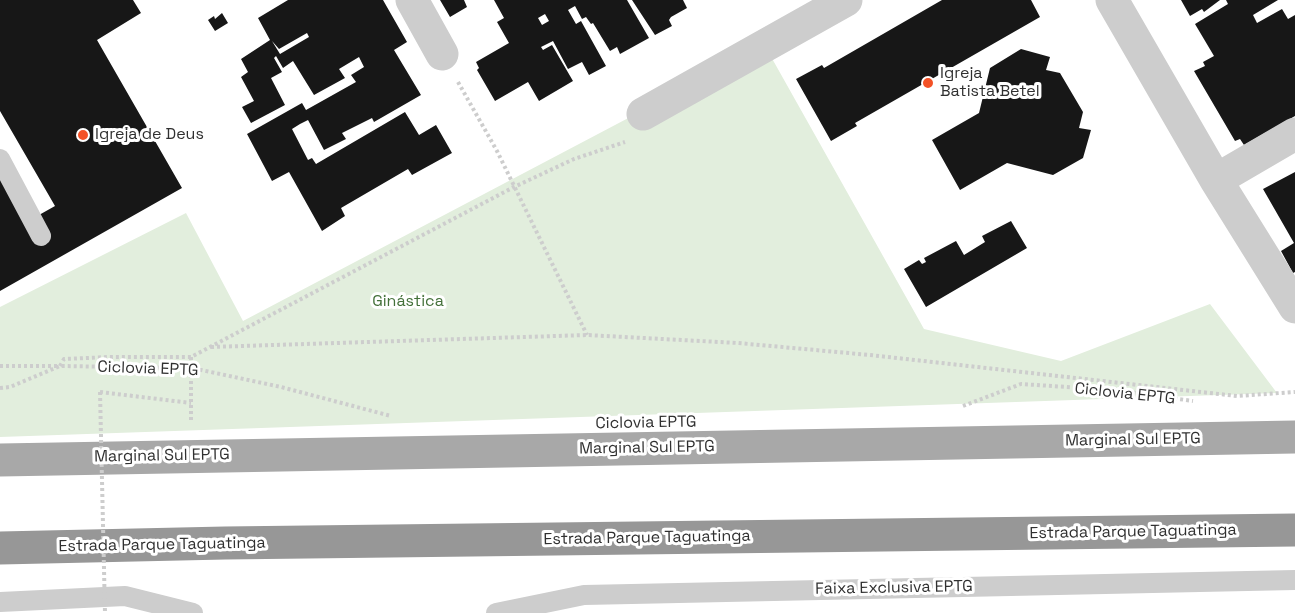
<!DOCTYPE html>
<meta charset="utf-8">
<style>
body{margin:0}
canvas{display:block;background:#fff}
</style>
<canvas width="1295" height="613"></canvas>
<script>
const c = document.querySelector('canvas').getContext('2d');
c.lineJoin = 'round';
function fillPath(path, color) {
  c.fillStyle = color;
  c.fill(path, 'evenodd');
}
function toPath(rows) {
  const path = new Path2D();
  for (const r of rows) {
    path.moveTo(r[0], r[1]);
    for (let i = 2; i < r.length; i += 2) path.lineTo(r[i], r[i + 1]);
  }
  return path;
}
function strokePath(path, color, width, dash) {
  c.strokeStyle = color;
  c.lineWidth = width;
  c.lineCap = dash ? 'butt' : 'round';
  c.setLineDash(dash || []);
  c.stroke(path);
}
function drawText(font, color, halo, rows, align = 'center') {
  c.font = font + ' "Space Grotesk",sans-serif';
  c.lineWidth = 6;
  c.setLineDash([]);
  c.textBaseline = 'middle';
  c.strokeStyle = halo;
  c.fillStyle = color;
  for (const [text, x, y, turn = 0] of rows) {
    c.save();
    c.translate(x, y);
    c.rotate((+turn || 0) * Math.PI / 180);
    c.textAlign = isNaN(turn) ? turn : align;
    if (halo) c.strokeText(text, 0, 0);
    c.fillText(text, 0, 0);
    c.restore();
  }
}
const green = toPath([
 [765,46,924,329,1061,361,1210,304,1277,393,0,437,0,307,186,213,243,321]
]);
const building = toPath([
 [0,0,133,0,141,13,97,40,182,188,0,291,0,164,39,215,55,206,0,111],
 [288,0,383,0,407,42,394,50,421,95,374,122,372,118,342,133,346,139,324,150,308,120,300,124,292,129,308,160,312,158,316,164,405,112,419,135,436,125,452,153,412,175,408,169,341,208,345,216,322,231,289,172,272,181,247,134,302,103,306,110,356,82,351,75,364,67,359,57,339,69,345,78,314,95,293,61,283,68,276,56,274,58,282,72,271,78,285,105,251,123,242,107,254,101,241,77,248,72,241,59,270,40,258,18],
 [307,33,309,37,280,54,272,41,279,49],
 [440,0,464,0,467,7,450,17],
 [494,0,627,0,649,38,620,54,617,47,610,51,593,23,591,24,586,17,582,19,575,6,568,10,576,24,581,21,606,66,589,75,582,62,568,69,553,41,541,47,543,50,552,45,573,81,539,101,528,82,495,101,477,70,479,68,476,62,509,43,497,22,504,18],
 [545,14,549,21,542,25,538,18],
 [632,0,683,0,687,8,671,17,669,20,672,26,655,35],
 [942,0,1031,0,1040,17,855,123,857,126,831,141,796,79,822,65,824,68],
 [1181,0,1220,0,1204,12,1202,9,1190,16],
 [1226,0,1278,0,1253,15,1257,23,1282,9,1288,19,1295,15,1295,116,1244,145,1240,139,1235,141,1194,71,1205,66,1203,62,1214,56,1195,24,1228,4],
 [222,13,228,23,215,31,208,20,214,16,215,19],
 [1021,49,1050,57,1046,70,1060,73,1083,112,1079,128,1091,130,1083,158,1053,175,1007,163,960,190,932,140,979,113,990,68],
 [1295,172,1295,272,1293,273,1281,251,1294,243,1263,189],
 [1011,221,1027,248,926,307,904,269,919,260,922,264,926,262,924,258,956,241,964,255,985,242,982,236]
]);
const path = toPath([
 [458,82,497,151,587,335],
 [211,347,587,335,738,343,870,355,1237,396,1295,392],
 [191,357,191,422],
 [0,366,60,366,64,359,109,357,191,357,514,187,574,159,625,142],
 [0,388,10,387,60,366,192,368,281,387,391,416],
 [100,392,191,403],
 [963,406,1021,384,1114,390,1193,401]
]);
const service = toPath([
 [0,159,41,236],
 [0,602,125,596,193,613],
 [496,613,584,595,1295,580]
]);
const minor = toPath([
 [412,0,442,54],
 [1112,0,1216,180,1295,307],
 [643,114,846,0],
 [1216,180,1295,134]
]);
const primary = toPath([
 [0,460,1295,437]
]);
const motorway = toPath([
 [0,548,225,543,1295,530]
]);
const pathBridge = toPath([
 [100,392,105,613]
]);
const markers = [
 [928,83,6,"#f35126"],
 [83,135,6,"#f35126"]
];
const poiNames = [
 ["Igreja",940,74],
 ["Batista Betel",940,92],
 ["Igreja de Deus",95,135]
];
const parkNames = [
 ["Ginástica",408,302]
];
const streetNames = [
 ["Ciclovia EPTG",148,369,2],
 ["Ciclovia EPTG",1125,394,6],
 ["Ciclovia EPTG",646,423,-1],
 ["Marginal Sul EPTG",1133,440,-1],
 ["Marginal Sul EPTG",647,448,-1],
 ["Marginal Sul EPTG",162,456,-1],
 ["Estrada Parque Taguatinga",1133,532,-1],
 ["Estrada Parque Taguatinga",647,538,-1],
 ["Estrada Parque Taguatinga",162,545,-1],
 ["Faixa Exclusiva EPTG",894,588,-1]
];
fillPath(green, '#e2eedd');
fillPath(building, '#171717');
strokePath(path, '#cdcdcd', 4, [3, 3]);
strokePath(service, '#cdcdcd', 20);
strokePath(minor, '#cdcdcd', 33);
strokePath(primary, '#a8a8a8', 33);
strokePath(motorway, '#979797', 33);
strokePath(pathBridge, '#cdcdcd', 4, [3, 3]);
for (const [x, y, r, color] of markers) {
  const dot = new Path2D();
  dot.arc(x, y, r, 0, 2 * Math.PI);
  c.fillStyle = color;
  c.fill(dot);
  strokePath(dot, '#fff', 2);
}
drawText('16px', '#303030', '#fff', poiNames, 'left');
drawText('16px', '#437039', '#fff', parkNames);
drawText('16px', '#303030', '#fff', streetNames);
</script>
